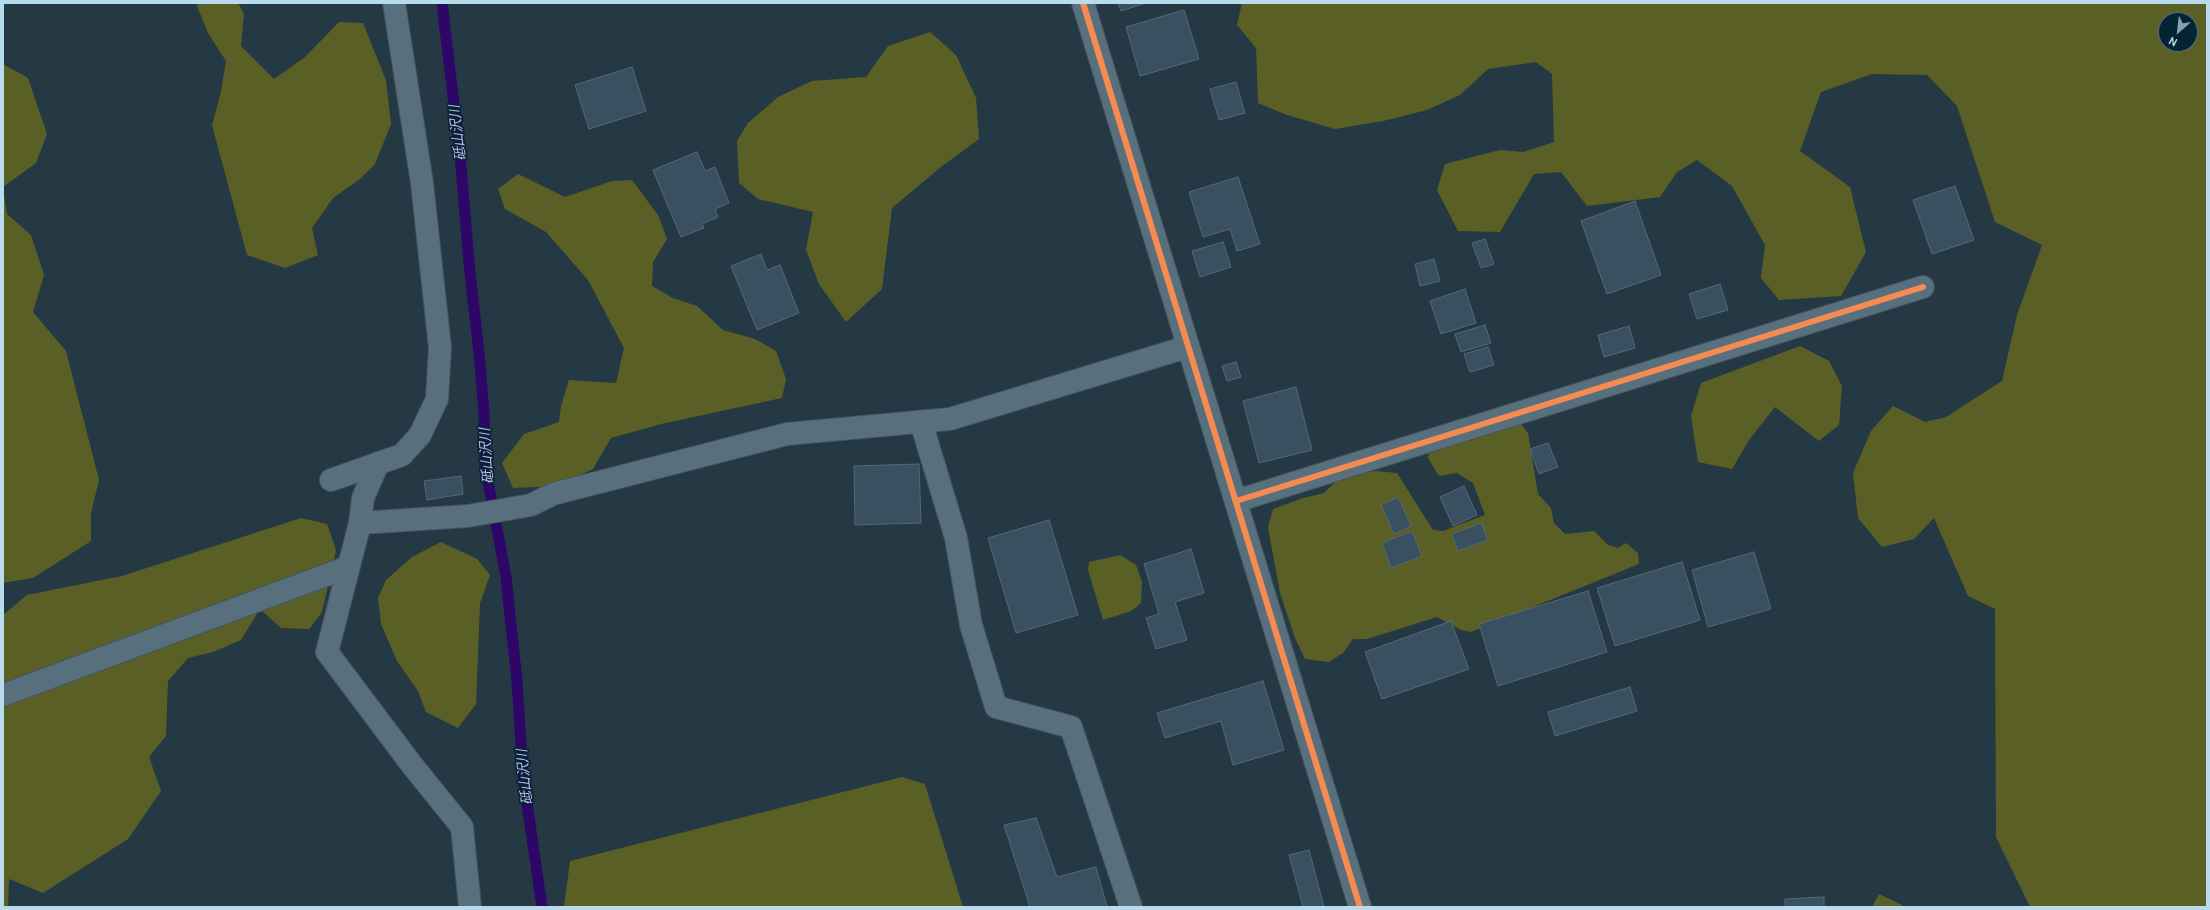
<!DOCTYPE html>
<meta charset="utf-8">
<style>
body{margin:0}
#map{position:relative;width:2210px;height:910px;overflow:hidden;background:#243944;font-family:Cabin,sans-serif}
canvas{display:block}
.frame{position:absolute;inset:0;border:4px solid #b8dbee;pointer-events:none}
.north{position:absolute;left:2158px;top:12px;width:40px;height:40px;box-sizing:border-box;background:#042432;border:1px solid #4c6d7d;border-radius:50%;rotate:208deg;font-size:11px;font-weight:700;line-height:16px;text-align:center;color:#b8dbee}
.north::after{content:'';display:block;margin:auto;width:14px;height:18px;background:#84a2b2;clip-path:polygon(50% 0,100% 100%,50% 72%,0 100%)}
</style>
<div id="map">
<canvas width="2210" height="910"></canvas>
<div class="frame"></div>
<div class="north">N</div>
</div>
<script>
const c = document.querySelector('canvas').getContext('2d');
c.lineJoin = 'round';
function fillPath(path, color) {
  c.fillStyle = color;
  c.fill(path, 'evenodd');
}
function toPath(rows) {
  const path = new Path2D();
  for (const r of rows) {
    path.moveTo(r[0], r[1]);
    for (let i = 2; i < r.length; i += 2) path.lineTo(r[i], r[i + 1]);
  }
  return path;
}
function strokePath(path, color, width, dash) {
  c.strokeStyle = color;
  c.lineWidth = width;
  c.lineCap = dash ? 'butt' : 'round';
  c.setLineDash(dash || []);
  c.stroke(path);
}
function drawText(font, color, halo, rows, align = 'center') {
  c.font = font + ' Cabin,"Noto Sans JP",sans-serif';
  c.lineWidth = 3.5;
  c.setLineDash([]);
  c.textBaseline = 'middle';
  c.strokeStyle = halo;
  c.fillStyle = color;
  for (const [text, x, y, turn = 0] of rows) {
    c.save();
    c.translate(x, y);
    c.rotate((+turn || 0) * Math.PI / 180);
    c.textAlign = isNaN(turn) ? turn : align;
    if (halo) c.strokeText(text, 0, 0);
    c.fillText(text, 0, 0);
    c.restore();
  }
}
const green = toPath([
 [199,3,238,3,244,14,241,46,274,79,305,57,339,22,363,23,386,80,391,124,375,164,360,179,333,198,312,228,318,255,285,268,247,255,212,125,221,92,226,61,208,33,197,6],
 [1242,3,2207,3,2207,907,2030,907,1996,837,1995,609,1968,596,1934,518,1914,539,1882,547,1858,518,1853,473,1871,431,1893,406,1925,422,1946,417,2002,381,2017,315,2042,245,1995,222,1957,106,1927,75,1872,74,1821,92,1800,151,1850,187,1866,252,1841,296,1779,300,1761,278,1765,245,1732,186,1697,160,1677,172,1660,197,1587,206,1561,172,1534,174,1500,232,1458,231,1437,190,1445,164,1500,150,1523,152,1554,142,1552,74,1536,62,1488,69,1460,95,1427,110,1383,121,1335,129,1287,115,1258,103,1256,48,1237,25],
 [2166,20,2190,20,2190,44,2166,44],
 [930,32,956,55,976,98,979,139,941,167,892,208,882,289,846,322,819,284,806,250,813,212,758,199,739,183,737,141,748,123,778,97,812,81,866,77,888,46],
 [3,64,28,78,47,134,36,163,3,187,7,214,31,235,44,275,33,312,66,351,99,480,91,513,91,541,33,578,3,583],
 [518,174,565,197,612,181,632,180,658,215,667,239,653,262,652,286,673,298,697,306,723,330,755,339,776,351,786,379,782,398,661,424,611,438,593,469,557,486,513,488,502,463,524,434,559,422,561,406,569,380,616,383,624,348,588,280,546,232,505,209,498,189],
 [1800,346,1829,361,1842,386,1839,425,1819,441,1775,407,1749,440,1732,469,1698,462,1691,416,1701,383],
 [1521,424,1528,433,1538,494,1551,508,1554,523,1565,534,1594,531,1608,545,1618,548,1626,543,1638,553,1639,564,1471,632,1461,630,1437,617,1367,639,1353,639,1343,653,1329,662,1305,659,1295,638,1280,593,1268,527,1273,509,1303,498,1324,493,1344,474,1376,471,1397,473,1433,530,1443,531,1485,515,1473,483,1457,473,1439,476,1428,458,1430,449],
 [301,518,327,524,336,550,322,612,309,629,281,628,260,609,241,640,213,652,188,658,168,681,166,736,149,757,161,791,128,839,43,893,9,879,8,907,3,907,3,615,27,595,122,576],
 [441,542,477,559,490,575,480,603,476,704,458,728,426,712,418,691,397,661,381,624,378,598,386,580,412,557],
 [1120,555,1136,565,1142,582,1141,603,1131,611,1103,620,1088,570,1089,562],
 [902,777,925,784,963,907,564,907,570,861],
 [1879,894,1902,905,1902,907,1872,907]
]);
const stream = toPath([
 [442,3,460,155,470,274,479,352,484,413,485,466,506,577,517,681,523,776,542,907]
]);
const building = toPath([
 [1118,3,1146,3,1121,11,1118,3],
 [1184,10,1199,59,1140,76,1126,27,1184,10],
 [632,67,646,111,589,129,575,85,632,67],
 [1236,82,1245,113,1219,120,1210,89,1236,82],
 [697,152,705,171,715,167,729,203,715,209,718,217,702,224,704,228,681,237,653,170,697,152],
 [1238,177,1260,244,1237,251,1230,229,1203,237,1189,192,1238,177],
 [1955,186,1974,240,1932,254,1913,200,1955,186],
 [1635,201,1661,275,1607,294,1581,221,1635,201],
 [1485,239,1494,264,1481,268,1472,243,1485,239],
 [1223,242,1231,267,1200,277,1192,251,1223,242],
 [761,254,767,270,780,265,799,313,757,330,731,266,761,254],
 [1434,259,1440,281,1420,286,1415,264,1434,259],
 [1720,284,1728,310,1697,319,1689,294,1720,284],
 [1465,289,1476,323,1441,334,1430,301,1465,289],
 [1485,325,1491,343,1461,352,1455,334,1485,325],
 [1629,326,1635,348,1604,357,1598,335,1629,326],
 [1488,347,1494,365,1470,372,1464,354,1488,347],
 [1236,362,1241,377,1227,381,1222,366,1236,362],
 [1296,387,1312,450,1259,463,1243,401,1296,387],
 [1548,443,1558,467,1539,474,1530,449,1548,443],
 [919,464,921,523,855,525,854,466,919,464],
 [461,476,463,494,427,500,424,481,461,476],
 [1464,486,1477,515,1453,526,1440,497,1464,486],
 [1398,497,1411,526,1394,534,1381,505,1398,497],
 [1049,520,1078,615,1016,633,988,538,1049,520],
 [1481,523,1488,540,1458,551,1452,534,1481,523],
 [1412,531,1422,556,1391,568,1382,543,1412,531],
 [1191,549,1204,593,1175,602,1187,640,1156,649,1146,618,1159,614,1144,564,1191,549],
 [1754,552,1771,609,1708,627,1692,570,1754,552],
 [1682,562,1700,620,1615,646,1597,588,1682,562],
 [1588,591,1607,652,1498,686,1479,624,1588,591],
 [1451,621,1469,669,1382,699,1365,652,1451,621],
 [1263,681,1284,750,1233,765,1221,721,1165,738,1157,713,1263,681],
 [1630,687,1637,711,1555,736,1548,712,1630,687],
 [1036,818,1057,877,1096,867,1107,907,1030,907,1004,825,1036,818],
 [1309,850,1324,907,1303,907,1289,855,1309,850],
 [1824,897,1824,907,1785,907,1785,899,1824,897]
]);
const minor = toPath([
 [1083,3,1360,907],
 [921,422,956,538,971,625,996,707,1071,727,1131,907],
 [378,463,363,498,360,523,327,652,412,765,462,827,470,907],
 [331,480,402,455,420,435,437,399,440,348,422,183,394,3],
 [1236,501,1923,287],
 [360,523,468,516,531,505,553,494,787,434,950,419,1187,347],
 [3,695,348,567]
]);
const cycleway = toPath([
 [1083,3,1360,907],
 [1236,501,1923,287]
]);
const waterNames = [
 ["砥山沢川",458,133,-97],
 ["砥山沢川",487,456,-94],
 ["砥山沢川",525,777,-96]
];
fillPath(green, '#5a6025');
strokePath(stream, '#2d0667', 11);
fillPath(building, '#395061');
strokePath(building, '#566877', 1);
strokePath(minor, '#42555f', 24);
strokePath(minor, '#58707d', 22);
strokePath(cycleway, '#f68b52', 6);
drawText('italic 14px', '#bfb7ec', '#042432', waterNames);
</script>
